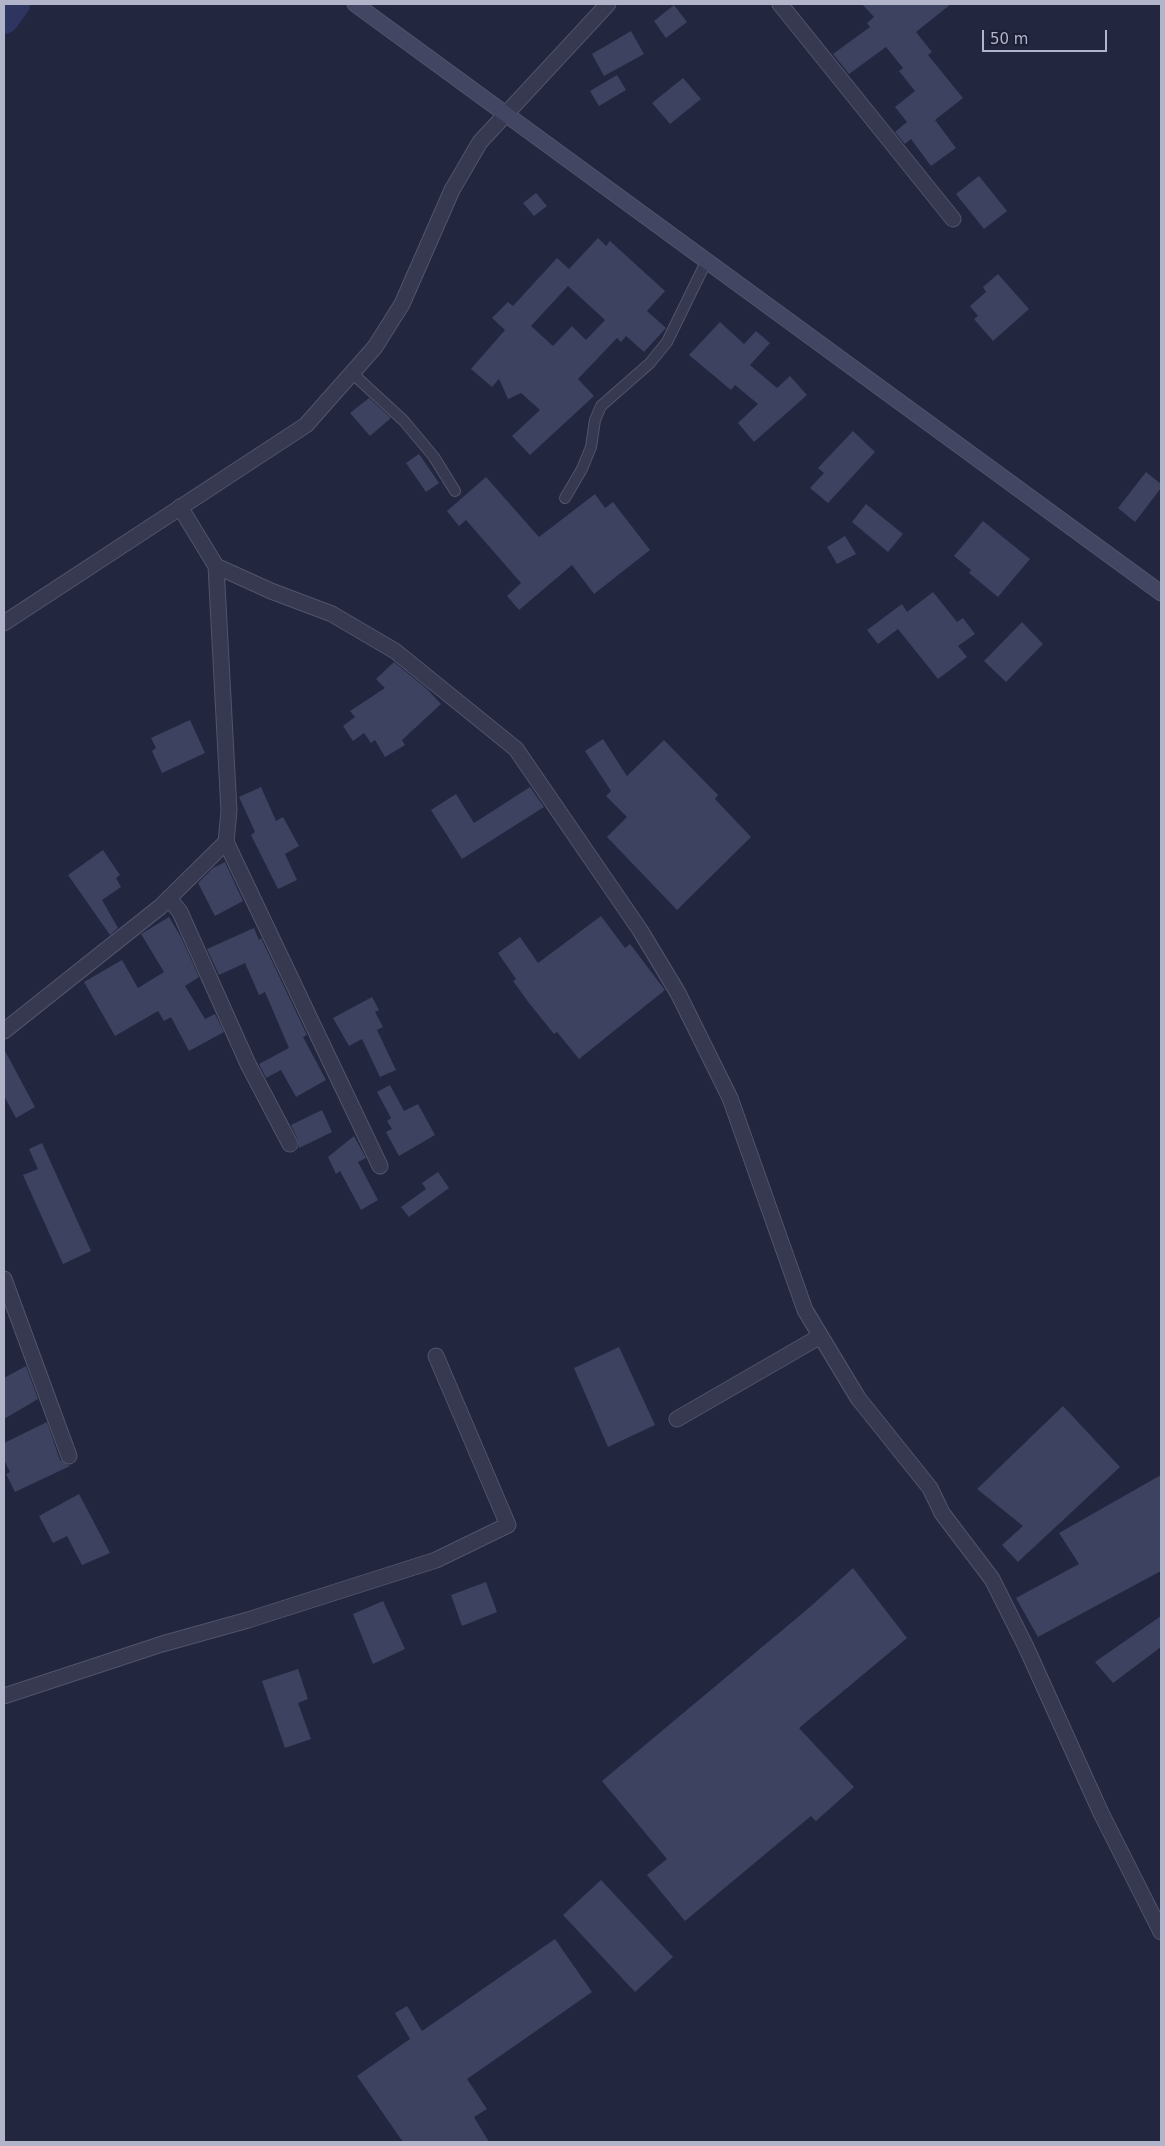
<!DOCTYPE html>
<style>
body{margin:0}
#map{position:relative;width:1165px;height:2146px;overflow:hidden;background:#22263f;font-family:"DejaVu Sans",sans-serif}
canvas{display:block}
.frame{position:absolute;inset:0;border:5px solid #b2b4ca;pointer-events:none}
.scale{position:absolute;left:982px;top:30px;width:125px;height:22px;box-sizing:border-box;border:2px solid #b2b4ca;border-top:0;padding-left:6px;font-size:15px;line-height:18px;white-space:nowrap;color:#b2b4ca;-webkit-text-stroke:4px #1b1e34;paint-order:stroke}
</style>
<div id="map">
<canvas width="1165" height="2146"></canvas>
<div class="frame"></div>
<div class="scale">50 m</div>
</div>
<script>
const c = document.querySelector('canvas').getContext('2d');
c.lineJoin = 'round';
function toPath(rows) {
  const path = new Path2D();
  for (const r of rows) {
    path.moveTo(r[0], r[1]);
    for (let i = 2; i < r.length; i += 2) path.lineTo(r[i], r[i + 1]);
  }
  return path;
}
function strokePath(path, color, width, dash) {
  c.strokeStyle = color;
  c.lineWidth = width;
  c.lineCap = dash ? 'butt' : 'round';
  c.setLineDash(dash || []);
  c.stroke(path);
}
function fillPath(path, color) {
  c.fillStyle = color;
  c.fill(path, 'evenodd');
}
const river = toPath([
 [4,19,15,4]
]);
const building = toPath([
 [862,4,951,4,916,32,932,52,928,55,963,98,935,120,956,148,931,166,911,139,905,144,895,132,907,122,895,107,915,91,899,71,903,68,886,47,849,74,833,54,870,27,867,23,874,17],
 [674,5,687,22,666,38,654,21],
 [631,31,644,54,604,76,592,54],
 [617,75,626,90,599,106,590,91],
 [683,78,701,99,670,124,652,103],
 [979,176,1007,211,984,229,956,194],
 [536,193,547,206,534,216,523,203],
 [598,238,606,246,610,241,665,291,647,311,666,328,644,352,626,336,621,342,617,338,578,379,594,396,530,455,512,436,540,410,521,393,508,399,499,379,492,387,471,369,505,330,492,318,508,302,513,306,557,258,569,269],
 [568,286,605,320,586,340,572,326,553,346,531,326],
 [998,274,1029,309,993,341,974,319,978,316,970,306,986,292,983,287],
 [720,322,744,344,756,331,770,343,750,365,777,388,790,376,807,395,754,442,738,423,758,404,735,385,731,390,689,355],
 [369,398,391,418,370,436,350,413],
 [853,431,875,452,828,503,810,488,824,473,818,468],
 [419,454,439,483,426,492,406,463],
 [1146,472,1161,484,1161,488,1135,522,1118,508],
 [486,477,539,537,595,494,605,508,613,502,650,550,594,594,572,565,519,610,507,596,521,583,466,520,459,526,447,511],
 [866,504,903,534,888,552,852,522],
 [983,521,1030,559,998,597,969,573,971,570,954,556],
 [845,536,856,554,837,564,827,547],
 [933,592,957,622,963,618,975,634,958,646,967,657,938,679,898,629,878,644,867,630,902,604,907,612],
 [1022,622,1043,644,1006,682,984,661],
 [394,662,427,689,441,704,402,740,405,745,385,757,375,740,371,743,364,733,353,741,343,726,355,717,350,711,385,688,376,679],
 [190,720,205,753,162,773,152,751,156,748,151,738],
 [603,739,627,776,664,740,718,795,715,799,751,837,677,910,607,837,627,817,606,796,611,791,585,751],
 [261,787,276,821,283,817,299,846,285,854,297,880,278,889,251,835,255,832,239,797],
 [530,787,544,807,462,859,431,810,456,794,474,823],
 [103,850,120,875,116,878,121,887,102,900,118,928,110,935,68,875],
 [225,862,243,901,215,916,198,883,213,868],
 [601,916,625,948,630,944,665,990,579,1059,557,1032,554,1034,529,1003,513,981,516,979,498,953,520,937,538,963],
 [169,917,181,937,199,977,185,986,205,1019,215,1014,224,1032,189,1051,171,1017,164,1021,158,1011,115,1036,84,982,122,960,138,988,164,972,141,934],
 [254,928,259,940,261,938,307,1035,303,1037,326,1080,296,1097,281,1070,266,1078,259,1064,289,1048,265,992,259,995,245,963,219,975,207,949],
 [372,997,379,1010,375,1012,383,1027,377,1030,396,1070,380,1077,362,1039,349,1046,333,1018],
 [4,1049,35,1107,16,1118,4,1096],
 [390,1085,404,1111,418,1104,435,1135,399,1156,386,1132,392,1129,387,1121,391,1118,377,1092],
 [322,1110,332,1132,299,1148,298,1140,291,1125],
 [354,1136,366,1158,358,1162,378,1200,361,1210,340,1171,336,1174,328,1157],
 [42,1143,91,1251,63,1264,23,1175,38,1169,29,1149],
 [438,1172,449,1188,409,1217,401,1207,426,1189,422,1183],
 [619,1347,655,1425,608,1447,574,1368],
 [26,1366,38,1399,4,1419,4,1378],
 [1063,1406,1120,1467,1018,1562,1002,1545,1023,1526,977,1489],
 [47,1422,60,1460,70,1466,15,1492,6,1474,10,1472,4,1460,4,1443],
 [1161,1475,1161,1571,1038,1637,1016,1598,1079,1564,1059,1533],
 [79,1494,110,1553,82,1565,67,1536,53,1543,39,1516],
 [853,1568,907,1638,799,1728,854,1787,816,1821,811,1816,685,1921,647,1875,667,1859,602,1781,810,1607],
 [486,1582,497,1612,462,1626,451,1595],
 [383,1601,405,1649,373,1664,353,1614],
 [1161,1616,1161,1647,1113,1683,1095,1662],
 [298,1669,308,1699,298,1703,311,1739,285,1748,262,1681],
 [601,1880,673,1957,635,1992,563,1915],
 [555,1939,592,1992,467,2079,487,2109,474,2117,489,2142,403,2142,357,2076,410,2039,395,2013,407,2006,422,2031]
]);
const service = toPath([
 [352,373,404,421,434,457,455,491],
 [565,498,582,469,591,447,595,420,601,406,650,363,667,342,707,260]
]);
const minor = toPath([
 [780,4,953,219],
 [180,507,216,566,271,591,332,614,395,651,516,749,640,930,678,993,730,1098,805,1310,858,1398,930,1488,942,1513,992,1579,1026,1647,1101,1813,1161,1932],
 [216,566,229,811,226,842,380,1166],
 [169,898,180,912,248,1064,290,1144],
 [4,1031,160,907,226,842],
 [4,1279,69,1456],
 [677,1419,819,1337],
 [4,1696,162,1644,248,1620,436,1560,508,1525,436,1356]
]);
const tertiary = toPath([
 [4,623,306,425,375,347,402,304,452,190,480,142,608,4]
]);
const secondary = toPath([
 [355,4,1161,593]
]);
strokePath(river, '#2f3561', 30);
fillPath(building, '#3d4260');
strokePath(service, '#51546a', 12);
strokePath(minor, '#51546a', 17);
strokePath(tertiary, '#51546a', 17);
strokePath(secondary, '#51546a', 17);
strokePath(service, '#36394f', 10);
strokePath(minor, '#36394f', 15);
strokePath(tertiary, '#36394f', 15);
strokePath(secondary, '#434662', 15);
</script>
